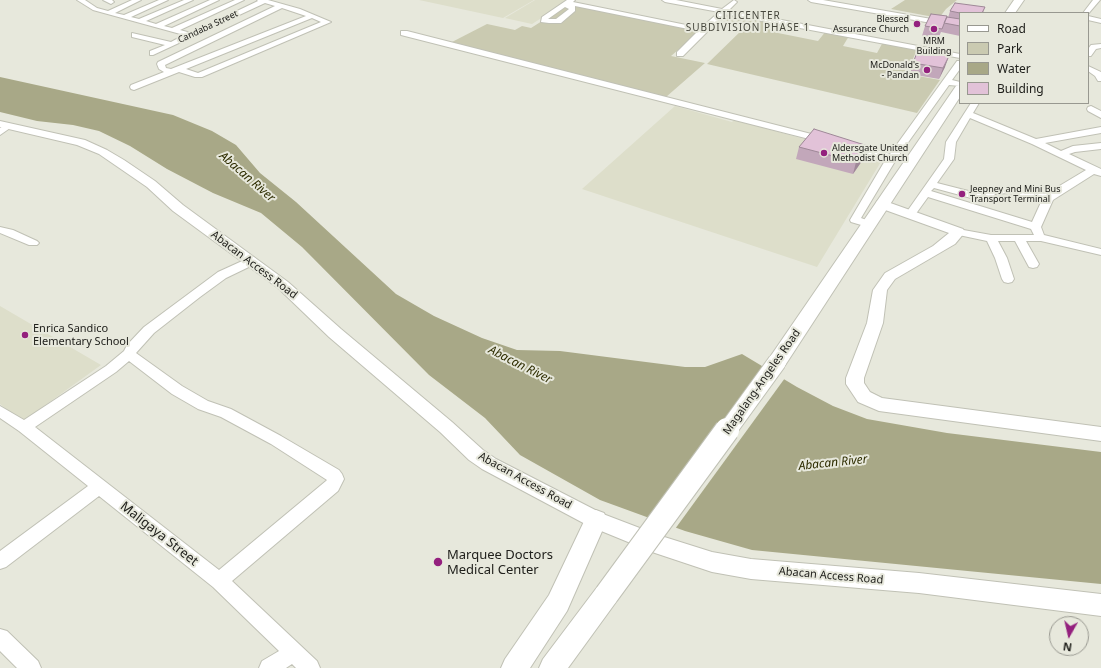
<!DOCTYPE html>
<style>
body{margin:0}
#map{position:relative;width:1101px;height:668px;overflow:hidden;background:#e7e8dc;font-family:"Noto Sans",sans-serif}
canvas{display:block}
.legend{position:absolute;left:959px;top:12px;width:130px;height:92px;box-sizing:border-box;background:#e7e8dc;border:1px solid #989890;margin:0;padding:5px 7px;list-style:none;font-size:12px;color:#21211d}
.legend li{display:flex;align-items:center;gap:8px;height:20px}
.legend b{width:20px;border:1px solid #989890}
.north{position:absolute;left:1049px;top:616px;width:40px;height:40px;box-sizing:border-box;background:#e7e8dc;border:1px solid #989890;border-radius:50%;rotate:188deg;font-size:11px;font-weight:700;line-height:16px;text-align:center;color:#21211d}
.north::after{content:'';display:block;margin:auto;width:14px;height:18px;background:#94207e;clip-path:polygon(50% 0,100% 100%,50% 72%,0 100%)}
</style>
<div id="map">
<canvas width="1101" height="668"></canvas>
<ul class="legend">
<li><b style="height:5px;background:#fff"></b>Road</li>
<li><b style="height:11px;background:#cacab1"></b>Park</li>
<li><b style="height:11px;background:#a8a887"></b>Water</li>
<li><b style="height:11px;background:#e2c2d8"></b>Building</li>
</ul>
<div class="north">N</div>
</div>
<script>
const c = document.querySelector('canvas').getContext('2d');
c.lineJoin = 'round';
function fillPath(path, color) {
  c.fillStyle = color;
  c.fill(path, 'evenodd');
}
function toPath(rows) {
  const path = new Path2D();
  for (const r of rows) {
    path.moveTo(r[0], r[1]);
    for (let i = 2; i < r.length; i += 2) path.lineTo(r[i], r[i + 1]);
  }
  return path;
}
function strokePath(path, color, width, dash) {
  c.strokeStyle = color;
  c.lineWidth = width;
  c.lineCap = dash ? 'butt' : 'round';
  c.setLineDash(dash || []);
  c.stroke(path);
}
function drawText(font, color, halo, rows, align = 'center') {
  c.font = font + ' "Noto Sans",sans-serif';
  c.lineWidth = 4;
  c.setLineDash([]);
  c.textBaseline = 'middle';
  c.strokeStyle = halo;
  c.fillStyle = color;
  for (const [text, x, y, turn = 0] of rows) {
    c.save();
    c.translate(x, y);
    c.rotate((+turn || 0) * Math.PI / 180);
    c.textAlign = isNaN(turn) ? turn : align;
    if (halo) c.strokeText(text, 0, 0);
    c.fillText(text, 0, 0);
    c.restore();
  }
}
const built = toPath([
 [419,0,534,0,503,18],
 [535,0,570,0,532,24,505,18],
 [675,106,732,122,734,120,882,160,817,267,582,189],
 [0,306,101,365,22,422,0,404]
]);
const green = toPath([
 [905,0,957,0,946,9,939,18,891,9],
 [569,4,700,31,671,56,705,63,666,97,450,43,487,24,515,30,522,26,531,28],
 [727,13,786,24,778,33,818,41,826,31,849,36,843,46,877,53,883,42,917,49,907,74,940,80,917,113,707,64,746,26,718,20]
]);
const water = toPath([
 [0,77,173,115,212,131,236,145,260,173,296,202,396,294,434,316,482,338,517,350,560,351,685,367,705,367,742,354,797,387,833,406,867,419,947,433,1101,452,1101,584,752,550,685,531,600,500,520,455,485,418,429,375,302,247,261,213,213,193,167,169,130,146,99,131,73,125,37,121,0,112]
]);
const pier = toPath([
 [766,366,785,378,675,529,648,520]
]);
const minor = toPath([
 [77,0,85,0,97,8,108,11,132,0,141,0,115,13,124,15,159,0,168,0,131,17,139,19,184,0,193,0,146,21,156,24,210,0,219,0,164,26,172,28,235,0,244,0,180,30,191,33,258,1,257,0,268,0,300,9,331,22,202,77,195,77,179,72,134,90,131,89,130,87,131,85,164,72,159,69,157,64,158,62,275,6,265,3,153,55,150,55,150,51,165,45,132,37,132,33,171,42,184,35,93,10,77,0],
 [282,8,306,16,171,69,166,68,165,65,282,8],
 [312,18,321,22,198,73,186,69,312,18],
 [103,0,112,0,114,2,111,4,103,0],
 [567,0,575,0,573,2,701,28,719,12,665,2,662,0,676,0,722,9,734,0,737,2,729,10,960,54,960,58,725,14,683,56,677,56,677,52,698,31,575,6,575,11,561,23,549,23,541,22,542,17,567,0],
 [565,7,569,9,556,19,548,19,565,7],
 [808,0,823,0,960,24,960,28,811,2,808,0],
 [1093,0,1100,0,1088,14,1088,13,1083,13,1093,0],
 [1088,16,1101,19,1101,23,1088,20,1088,16],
 [401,31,407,31,827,138,829,140,827,142,821,142,401,35,401,31],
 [1101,44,1101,48,1096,49,1091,56,1088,56,1088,49,1091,45,1101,44],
 [957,61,960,61,960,69,952,80,960,82,960,86,949,85,897,158,861,218,872,222,873,224,868,227,851,222,850,220,886,159,846,148,844,146,849,143,890,154,957,61],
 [1088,66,1101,72,1101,81,1098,81,1095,76,1088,71,1088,66],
 [971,103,979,103,973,113,1036,139,1101,127,1101,133,1045,143,1061,151,1073,146,1101,143,1101,149,1075,152,1069,154,1101,169,1101,176,1094,174,1053,200,1041,227,1044,235,1101,249,1101,255,1041,241,1026,241,1039,264,1037,267,1033,268,1029,267,1015,241,998,241,1007,258,1014,279,1012,282,1008,283,1004,282,1002,279,995,258,987,241,954,234,952,232,958,229,991,235,1034,235,1031,229,928,197,915,215,907,215,906,213,944,159,946,142,971,103],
 [970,118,1032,144,1086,170,1046,194,1008,187,988,189,984,195,937,183,954,159,956,142,970,118],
 [934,188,986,202,990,201,995,194,1008,193,1042,200,1032,222,931,191,934,188],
 [1091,106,1101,111,1101,118,1088,111,1087,109,1088,107,1091,106],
 [8,123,13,126,0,135,0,128,8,123],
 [0,227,13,230,37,241,39,243,37,245,29,245,0,233,0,227],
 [251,257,255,258,257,261,255,264,226,278,200,297,154,333,136,353,182,386,208,401,231,409,281,436,339,470,342,474,344,479,338,491,232,581,317,661,320,668,296,668,292,664,286,668,259,668,262,661,279,651,213,587,99,496,6,567,0,569,0,551,88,486,19,431,0,418,0,406,24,420,106,366,124,351,127,345,144,327,218,272,251,257],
 [129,361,172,394,198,409,221,417,271,444,327,480,326,481,219,570,35,427,116,372,129,361],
 [0,629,7,631,38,661,41,668,17,668,0,651,0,629]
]);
const tertiary = toPath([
 [0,121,85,140,107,150,124,160,155,181,183,205,288,282,341,329,452,422,483,450,496,459,603,514,658,535,712,552,751,559,919,573,1101,594,1101,616,919,593,751,579,712,572,655,553,589,526,482,469,469,460,440,432,329,337,278,288,173,211,147,187,99,154,77,145,0,127,0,121],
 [882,200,963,229,965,232,955,244,895,279,887,290,883,323,864,378,864,383,870,392,882,398,1101,427,1101,441,879,411,858,402,846,384,846,378,867,323,873,290,885,273,933,246,949,233,877,207,876,204,877,201,882,200]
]);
const secondary = toPath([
 [1014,0,1024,0,1015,13,1005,13,1014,0],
 [960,85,960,97,784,367,777,369,770,367,768,362,770,357,956,86,960,85],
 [596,510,604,513,607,520,567,611,530,668,501,668,505,659,549,595,588,513,596,510],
 [607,582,616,586,619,594,616,602,568,668,539,668,543,659,598,586,607,582]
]);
const secondaryBridgeFar1 = toPath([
 [727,431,777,362]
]);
const secondaryBridge = toPath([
 [607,594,727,430]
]);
const wall = toPath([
 [985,7,983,13,960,13,960,36,941,32,938,39,922,36,925,26,945,21,948,18,950,11],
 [913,63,945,67,939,79,910,74],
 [868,146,864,158,853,174,796,159,799,147]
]);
const shadedWall = toPath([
 [949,56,945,67,939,79,943,68],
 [868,146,864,158,853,174,856,162]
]);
const building = toPath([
 [955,3,985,7,982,13,960,13,950,11,955,3],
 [931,14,947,16,942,29,925,26,931,14],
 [947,17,960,19,960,26,944,23,947,17],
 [918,50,949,56,943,68,913,63,918,50],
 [814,129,868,146,856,162,799,147,814,129]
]);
const markers = [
 [917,24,4,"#94207e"],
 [934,29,4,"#94207e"],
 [927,70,4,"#94207e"],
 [824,153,4,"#94207e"],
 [962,194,4,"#94207e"],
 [25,335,4,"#94207e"],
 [438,562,5,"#94207e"]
];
const farPoinames = [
 ["Blessed",909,19],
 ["Assurance Church",909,29],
 ["MRM",934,41,"center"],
 ["Building",934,51,"center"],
 ["McDonald's",919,65],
 ["- Pandan",919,75],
 ["Aldersgate United",832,148,"left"],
 ["Methodist Church",832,158,"left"],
 ["Jeepney and Mini Bus",970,189,"left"],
 ["Transport Terminal",970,199,"left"]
];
const farStreetnames = [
 ["Candaba Street",208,27,-25]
];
const farNeighbourhoodnames = [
 ["CITICENTER",748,16],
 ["SUBDIVISION PHASE 1",748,28]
];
const streetNames = [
 ["Abacan Access Road",254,265,37],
 ["Magalang-Angeles Road",762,382,-55],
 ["Abacan Access Road",525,481,29],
 ["Abacan Access Road",831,576,5]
];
const poiNames = [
 ["Enrica Sandico",33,329],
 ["Elementary School",33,342]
];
const waterNames = [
 ["Abacan River",247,177,41],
 ["Abacan River",520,365,27],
 ["Abacan River",833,463,-6]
];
const nearStreetnames = [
 ["Maligaya Street",159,534,38]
];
const nearPoinames = [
 ["Marquee Doctors",447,555],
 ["Medical Center",447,570]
];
fillPath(built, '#dddeca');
fillPath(green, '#cacab1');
fillPath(water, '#a8a887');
fillPath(pier, '#e7e8dc');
strokePath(minor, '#c0c1b5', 2);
strokePath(tertiary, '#c0c1b5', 2);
strokePath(secondary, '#c0c1b5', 2);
fillPath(minor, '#fff');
fillPath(tertiary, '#fff');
fillPath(secondary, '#fff');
strokePath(secondaryBridgeFar1, '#c0c1b5', 20, []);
strokePath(secondaryBridge, '#c0c1b5', 26, []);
strokePath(secondaryBridgeFar1, '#fff', 18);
strokePath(secondaryBridge, '#fff', 24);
fillPath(wall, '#c2a7ba');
fillPath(shadedWall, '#9e8897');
fillPath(building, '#e2c2d8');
strokePath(building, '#9e8897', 1);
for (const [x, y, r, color] of markers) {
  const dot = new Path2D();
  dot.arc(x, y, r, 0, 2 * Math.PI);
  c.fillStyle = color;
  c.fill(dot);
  strokePath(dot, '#e7e8dc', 1.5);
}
drawText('9px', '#21211d', '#e7e8dc', farPoinames, 'right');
drawText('9px', '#21211d', '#e7e8dc', farStreetnames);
c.letterSpacing = '1px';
drawText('10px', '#47473d', '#e7e8dc', farNeighbourhoodnames);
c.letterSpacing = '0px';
drawText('11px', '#21211d', '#e7e8dc', streetNames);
drawText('11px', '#21211d', '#e7e8dc', poiNames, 'left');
drawText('italic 12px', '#2e2d01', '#e7e8dc', waterNames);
drawText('13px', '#21211d', '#e7e8dc', nearStreetnames);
drawText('13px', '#21211d', '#e7e8dc', nearPoinames, 'left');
</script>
